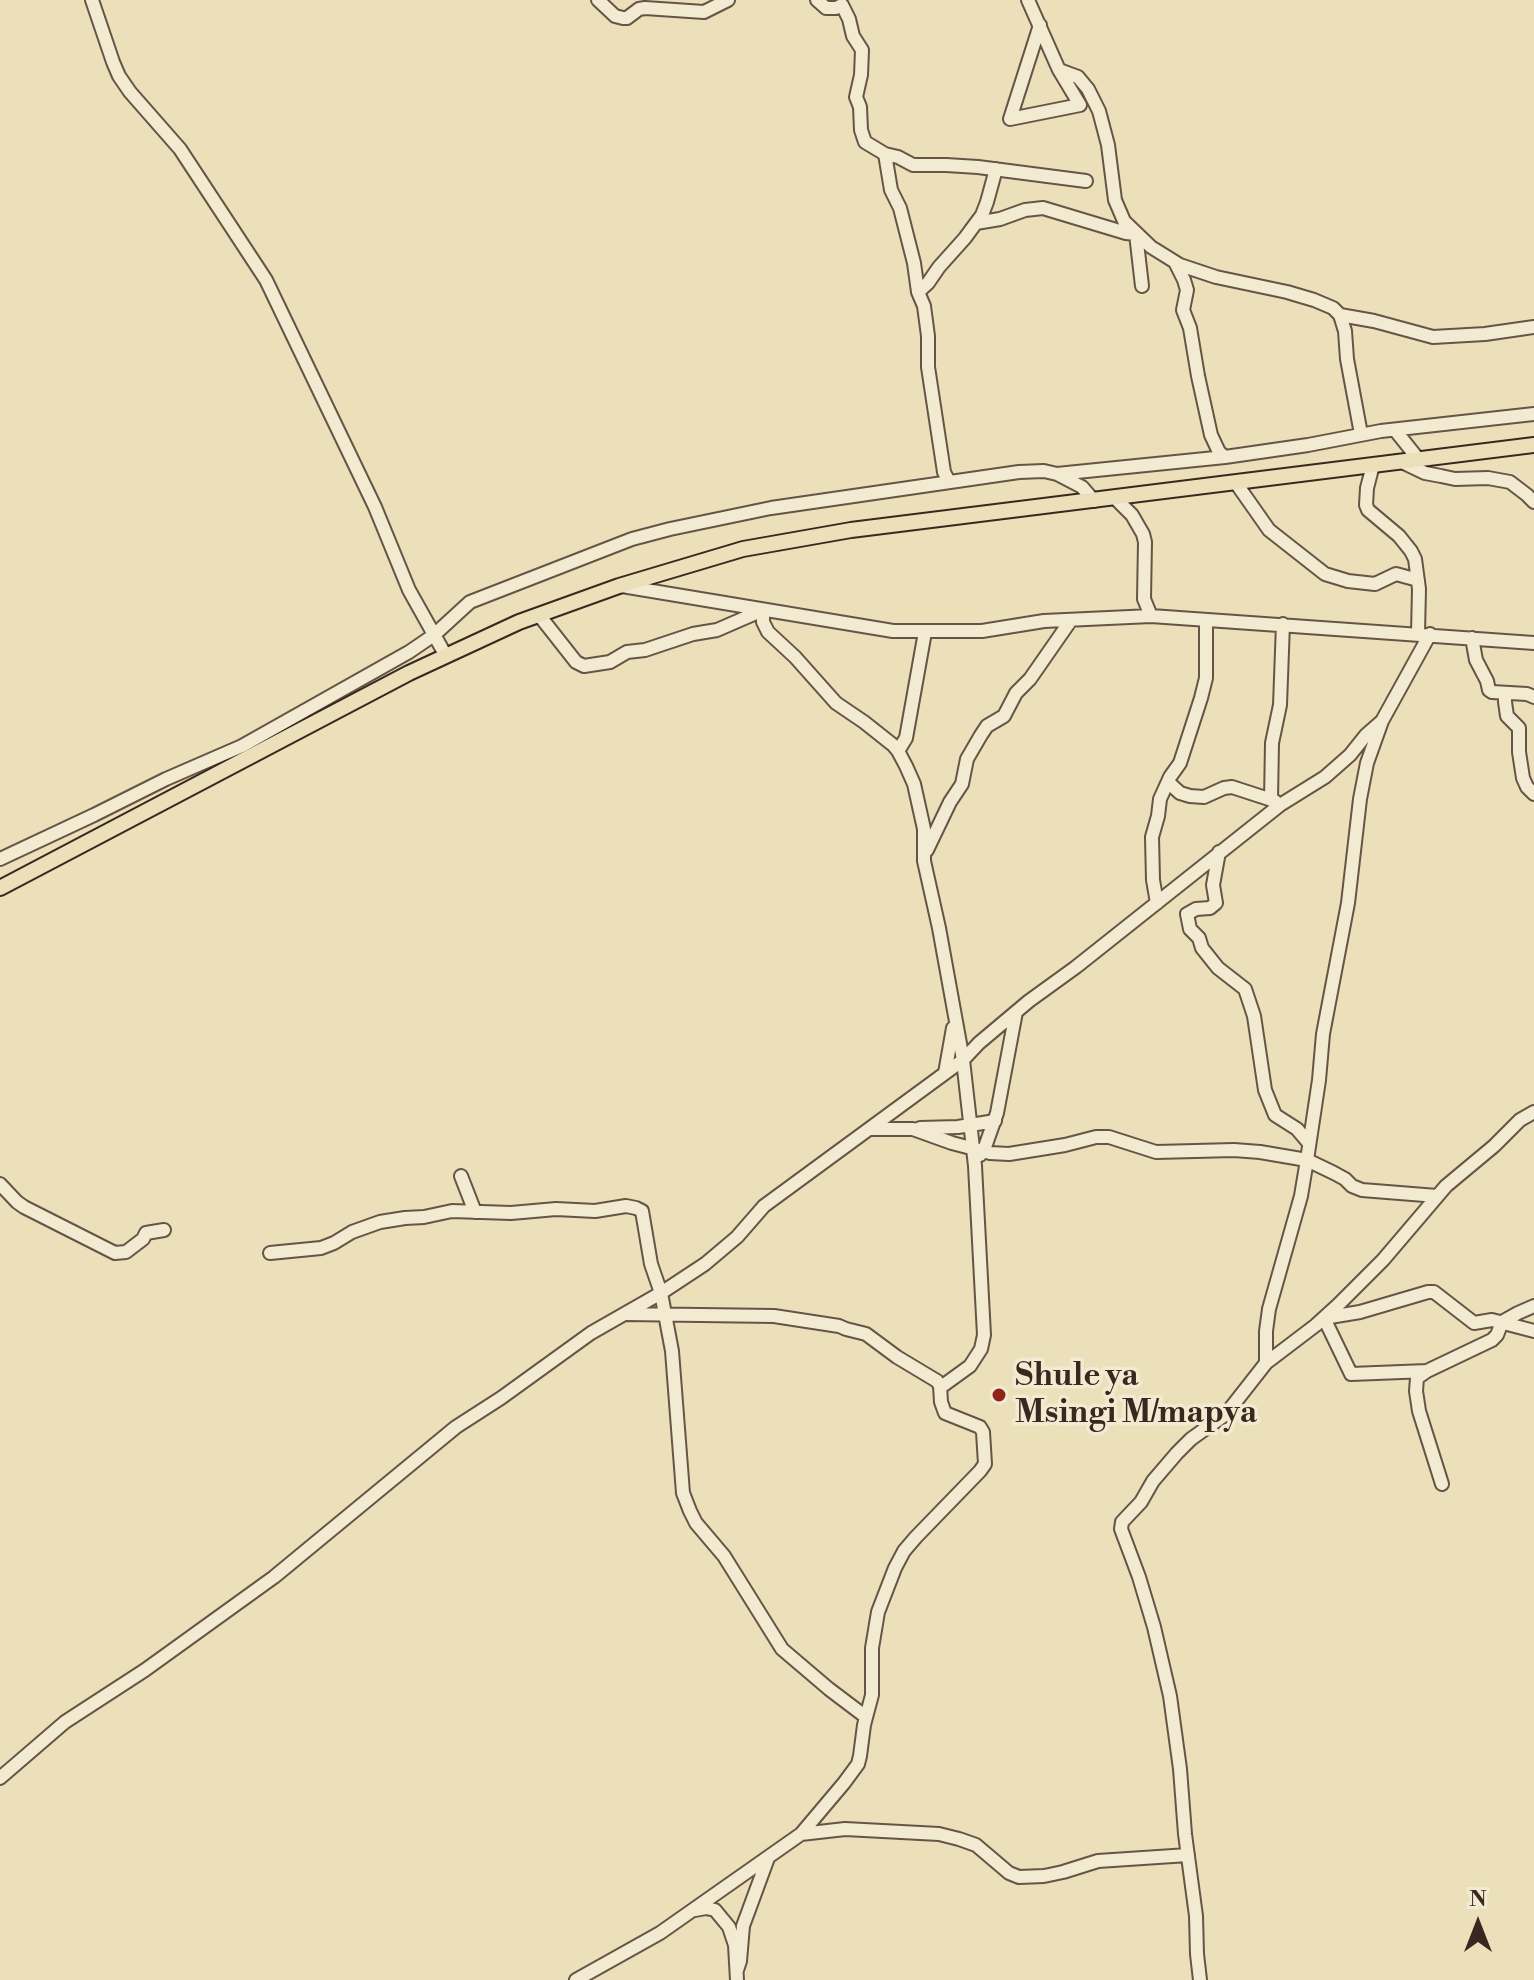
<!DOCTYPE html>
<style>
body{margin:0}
#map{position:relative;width:1534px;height:1980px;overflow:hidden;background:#ebe0ba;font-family:"Libre Bodoni",serif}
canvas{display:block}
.north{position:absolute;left:1438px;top:1884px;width:80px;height:80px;-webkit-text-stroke:6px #f2ebd2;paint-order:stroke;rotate:0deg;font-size:22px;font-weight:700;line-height:32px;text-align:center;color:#3a271f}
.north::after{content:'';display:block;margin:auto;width:28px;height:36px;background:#3a271f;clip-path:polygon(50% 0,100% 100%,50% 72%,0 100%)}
</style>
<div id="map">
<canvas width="1534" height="1980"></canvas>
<div class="north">N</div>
</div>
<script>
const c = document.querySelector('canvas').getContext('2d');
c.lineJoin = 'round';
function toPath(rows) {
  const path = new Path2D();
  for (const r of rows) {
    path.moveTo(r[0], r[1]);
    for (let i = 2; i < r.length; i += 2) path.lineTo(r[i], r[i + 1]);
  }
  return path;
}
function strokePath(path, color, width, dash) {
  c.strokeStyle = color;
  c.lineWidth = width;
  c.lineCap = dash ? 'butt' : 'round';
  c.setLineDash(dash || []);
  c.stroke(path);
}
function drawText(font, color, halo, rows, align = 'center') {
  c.font = font + ' "Libre Bodoni",serif';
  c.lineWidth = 7;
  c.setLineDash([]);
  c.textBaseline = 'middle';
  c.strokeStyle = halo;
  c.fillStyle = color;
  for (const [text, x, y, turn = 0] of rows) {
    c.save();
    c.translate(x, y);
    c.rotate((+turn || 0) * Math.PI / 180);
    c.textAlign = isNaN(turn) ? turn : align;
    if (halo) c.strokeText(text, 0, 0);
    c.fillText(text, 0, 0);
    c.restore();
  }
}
const minor = toPath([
 [92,0,113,62,119,76,130,92,180,149,266,280,375,507,409,590,446,656],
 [598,0,615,16,623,18,627,18,639,9,645,8,704,12,728,0],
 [817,0,826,8,836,8,842,5,849,19,853,36,862,50,861,75,856,97,860,107,861,130,865,142,885,154,898,157,913,165,946,165,978,167,1086,181],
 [1028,0,1059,70,1078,77,1088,89,1099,111,1108,145,1115,200,1124,221,1151,247,1180,265,1216,277,1287,292,1314,300,1333,308,1340,315,1345,331,1347,359,1361,434],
 [1040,25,1010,119,1080,105,1059,70],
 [885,154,891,190,900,208,914,263,918,292],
 [976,223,982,215,987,202,996,169],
 [1175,262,1184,280,1187,290,1183,310,1190,328,1198,376,1211,435,1219,452,1225,457],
 [1340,315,1374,321,1433,337,1485,334,1534,327],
 [1395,430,1419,460],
 [1402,462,1425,473,1441,476,1455,479,1488,478,1510,482,1527,495,1534,502],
 [1373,465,1367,488,1366,505,1368,510,1399,536,1411,551,1415,559,1419,589,1418,633],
 [1057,474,1225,457,1308,445,1381,431,1534,414],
 [949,482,944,472,928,367,928,336,924,306,918,292,928,283,939,267,965,238,976,223,1000,219,1025,210,1043,208,1126,233,1136,234,1142,286],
 [1236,483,1269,530,1325,574,1348,581,1375,584,1396,574,1418,580],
 [1115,498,1132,515,1143,534,1145,542,1144,599,1151,616],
 [622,586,893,631,982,631,1044,621,1151,616,1534,643],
 [539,615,576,662,584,666,610,662,627,652,645,650,693,634,717,630,763,610,763,622,768,632,795,657,836,703,864,722,893,745,898,751,906,766,914,784,924,829,924,861,939,928,963,1060,975,1166,984,1335,981,1349,970,1366,941,1387],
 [1472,638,1476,660,1487,681,1489,690,1492,692,1527,694,1534,697],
 [1505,693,1505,702,1507,716,1519,728,1519,752,1523,778,1527,787,1534,794],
 [898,751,906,738,925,632],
 [1168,782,1180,793,1190,796,1204,797,1224,788,1232,787,1275,801],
 [1271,800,1272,743,1280,705,1283,624],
 [927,850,950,802,962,784,967,759,981,735,987,726,1004,716,1016,693,1030,679,1071,620],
 [1219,852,1213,885,1216,903,1210,908,1196,909,1187,914,1190,929,1199,938,1202,948,1218,968,1245,989,1254,1016,1265,1090,1275,1115,1297,1129,1308,1142],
 [0,859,94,815,166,779,242,746,409,652,434,635,470,602,632,539,670,529,771,508,1019,472,1044,471,1057,474,1082,487,1094,501],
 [1157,903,1153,880,1152,837,1158,816,1160,799,1170,777,1180,763,1201,698,1206,678,1206,620],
 [945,1073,953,1028],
 [920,1128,958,1127,995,1121],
 [870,1129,913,1129,952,1143,990,1153,1009,1154,1065,1145,1096,1137,1109,1137,1156,1152,1234,1150,1260,1152,1307,1160,1334,1173,1345,1179,1352,1186,1362,1190,1437,1196],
 [980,1155,985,1147,997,1113,1016,1012],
 [461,1176,475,1212],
 [0,1184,17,1202,24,1207,115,1253,126,1252,143,1239,146,1233,164,1230],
 [270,1253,321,1248,334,1243,352,1232,380,1222,405,1218,424,1217,452,1211,511,1213,556,1209,595,1211,626,1206,636,1208,642,1211,651,1264,661,1293,672,1351,683,1493,690,1511,696,1523,724,1556,782,1649,829,1689,866,1717],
 [1266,1363,1266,1331,1269,1309,1301,1196,1307,1160,1319,1080,1323,1034,1348,903,1360,799,1367,763,1382,721,1430,634],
 [1427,1371,1351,1374,1324,1318,1360,1312,1428,1292,1434,1292,1474,1323,1492,1320,1534,1331],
 [1442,1484,1419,1411,1416,1391,1417,1378,1427,1371,1492,1340,1497,1335,1502,1322,1518,1313,1534,1306],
 [0,1778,65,1722,145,1670,274,1577,456,1427,501,1398,591,1333,661,1293,705,1264,737,1237,764,1206,963,1060,979,1043,1029,1001,1076,967,1280,805,1325,777,1350,755,1366,735,1382,721],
 [801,1834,845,1829,939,1834,959,1839,976,1845,1009,1873,1019,1877,1044,1876,1063,1872,1098,1861,1188,1855],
 [695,1910,706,1908,715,1910,729,1927,735,1945,737,1980],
 [737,1970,740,1961,743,1926,768,1858],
 [576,1980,660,1933,801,1834,844,1783,858,1764,860,1756,864,1725,872,1695,872,1648,878,1612,895,1568,904,1551,916,1537,980,1471,985,1464,983,1432,980,1427,945,1413,941,1402,940,1386,937,1381,897,1357,866,1334,846,1329,839,1326,774,1316,626,1314],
 [1200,1980,1197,1954,1196,1916,1185,1834,1180,1769,1170,1696,1154,1627,1139,1577,1121,1529,1122,1522,1141,1502,1153,1481,1177,1453,1191,1439,1226,1414,1266,1363,1316,1325,1338,1305,1383,1260,1446,1186,1494,1146,1520,1120,1534,1112]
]);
const major = toPath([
 [0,888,409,673,519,622,619,586,743,549,851,530,1534,445]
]);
const markers = [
 [999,1395,8,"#8f2418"]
];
const poiNames = [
 ["Shule ya",1015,1377],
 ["Msingi M/mapya",1015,1414]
];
strokePath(minor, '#665546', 16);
strokePath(major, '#3a271f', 18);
strokePath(minor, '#f2ebd2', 12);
strokePath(major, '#ebe0ba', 14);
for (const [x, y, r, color] of markers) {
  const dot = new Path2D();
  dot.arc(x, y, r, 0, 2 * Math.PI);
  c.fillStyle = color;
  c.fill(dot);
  strokePath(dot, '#f2ebd2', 3);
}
drawText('bold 32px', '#3a271f', '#f2ebd2', poiNames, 'left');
</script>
